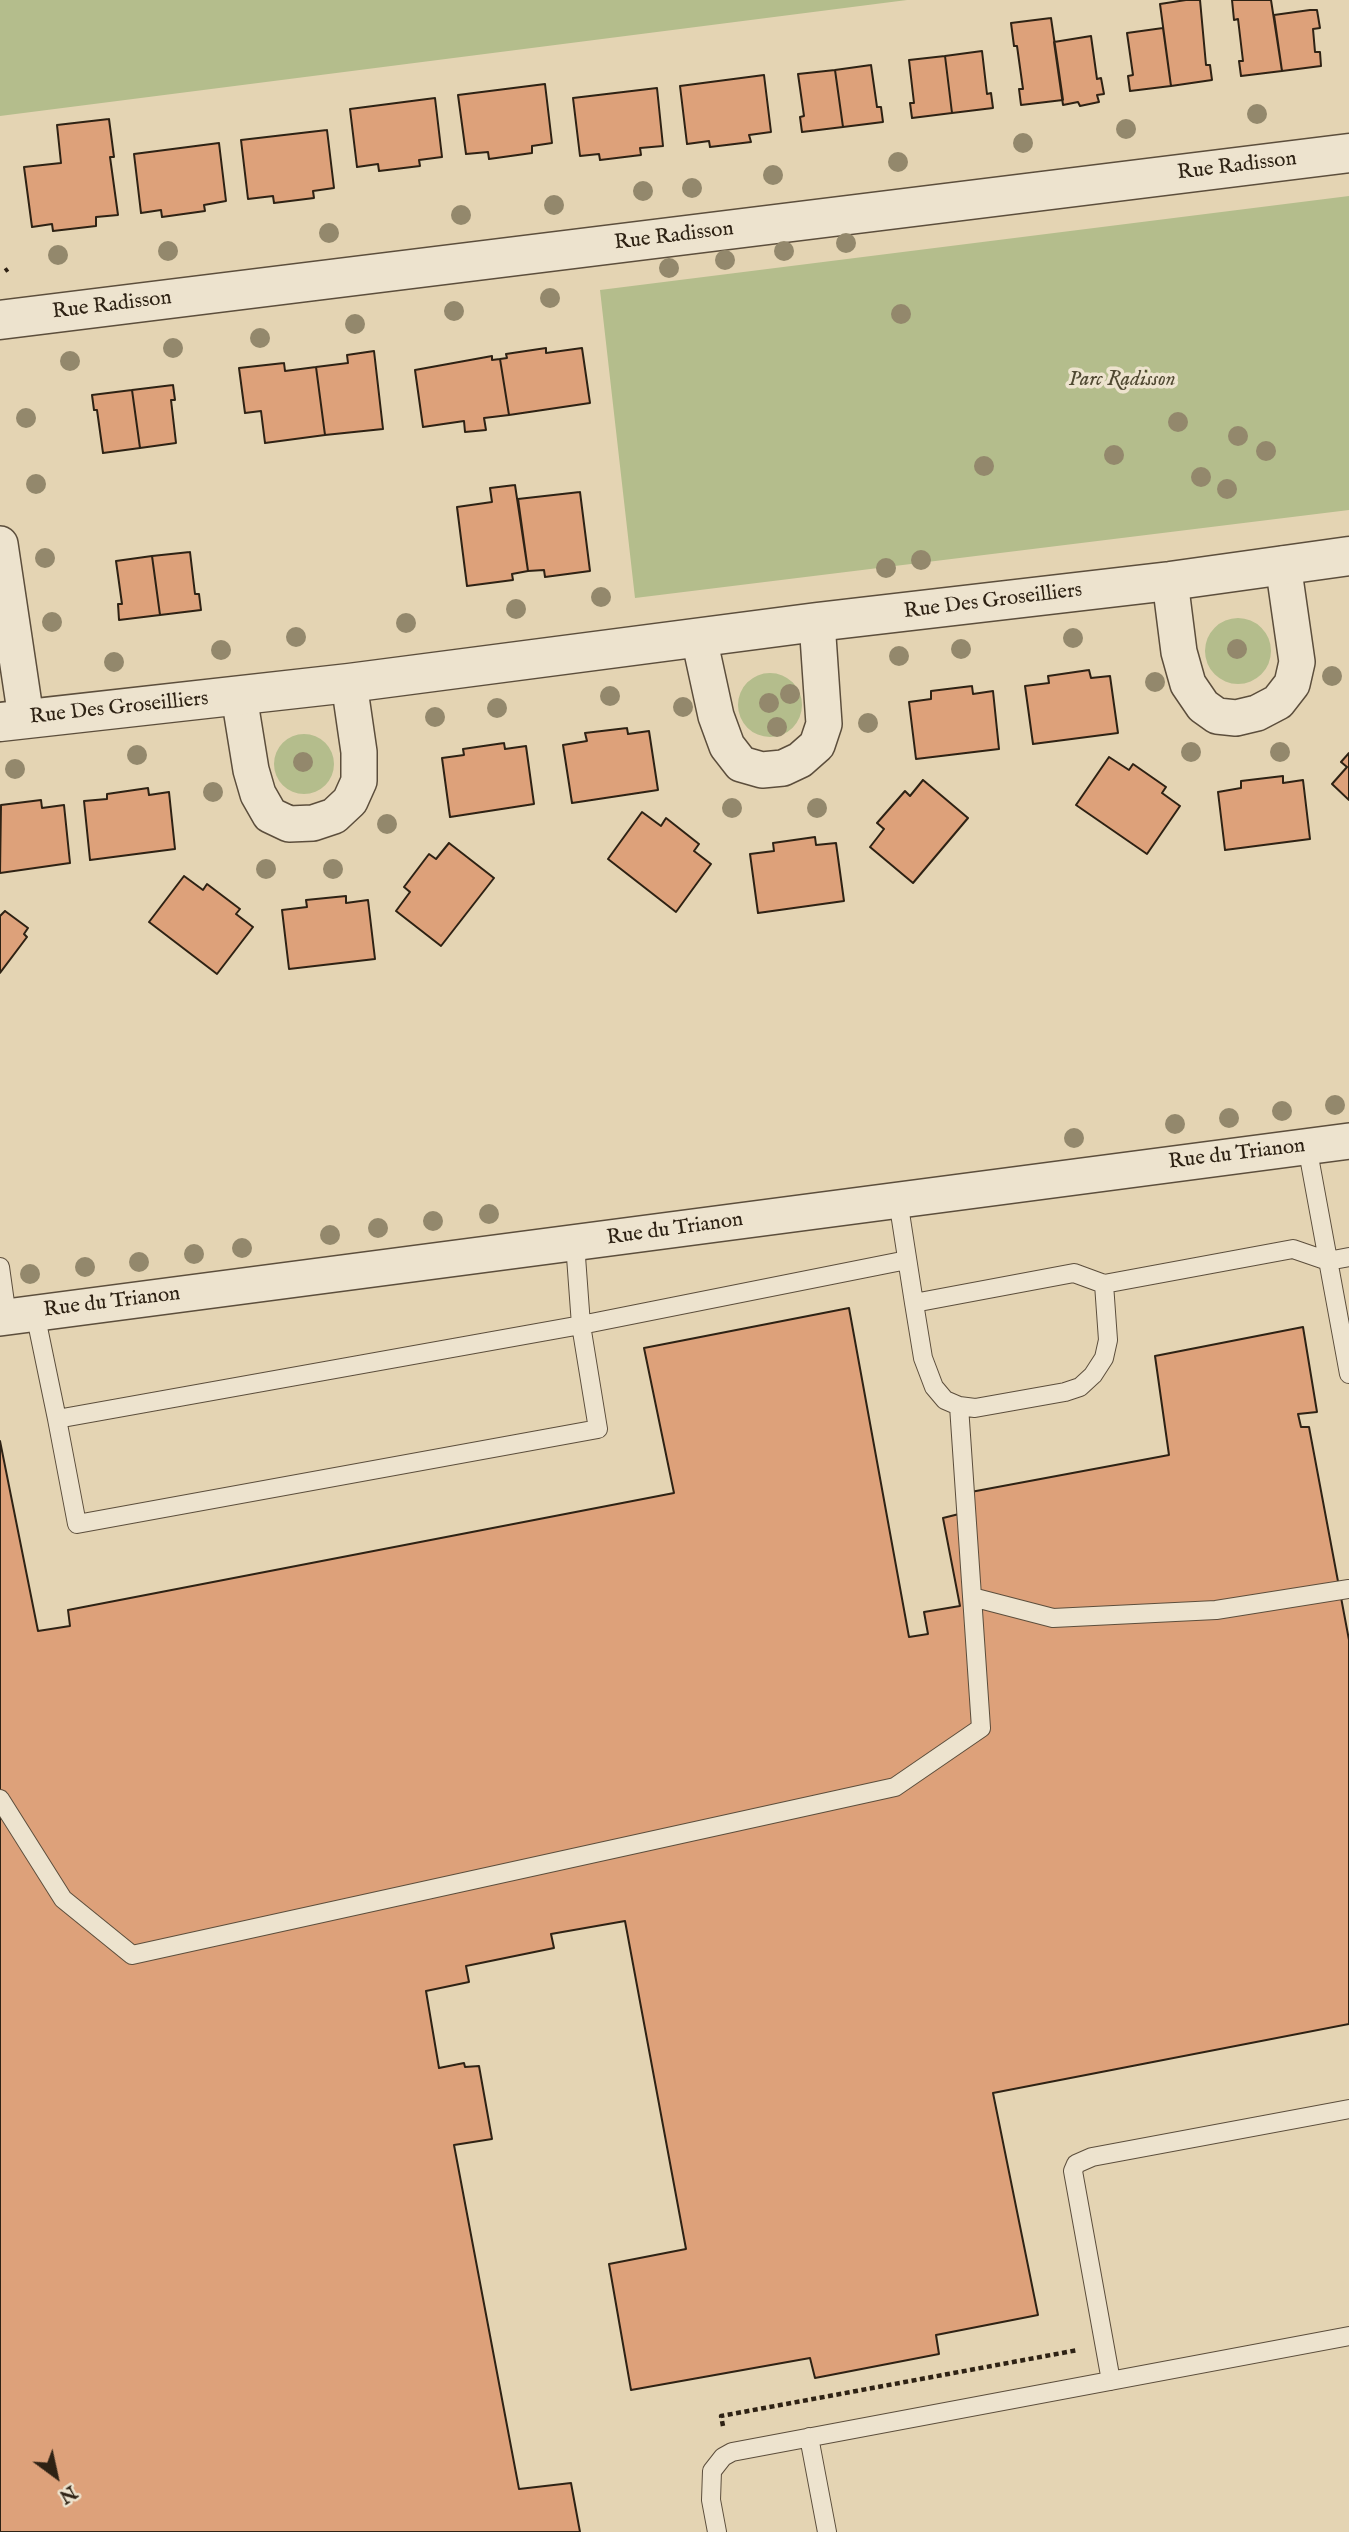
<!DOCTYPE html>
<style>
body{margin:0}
#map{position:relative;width:1349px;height:2532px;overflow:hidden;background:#e4d4b3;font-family:"IM FELL English",serif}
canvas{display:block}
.north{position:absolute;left:21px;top:2441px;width:70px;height:70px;-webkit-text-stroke:5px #ede3ce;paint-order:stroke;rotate:147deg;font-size:19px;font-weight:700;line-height:28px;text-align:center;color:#2e2214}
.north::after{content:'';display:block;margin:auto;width:24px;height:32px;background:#2e2214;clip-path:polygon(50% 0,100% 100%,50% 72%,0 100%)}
</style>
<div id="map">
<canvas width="1349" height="2532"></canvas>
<div class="north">N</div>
</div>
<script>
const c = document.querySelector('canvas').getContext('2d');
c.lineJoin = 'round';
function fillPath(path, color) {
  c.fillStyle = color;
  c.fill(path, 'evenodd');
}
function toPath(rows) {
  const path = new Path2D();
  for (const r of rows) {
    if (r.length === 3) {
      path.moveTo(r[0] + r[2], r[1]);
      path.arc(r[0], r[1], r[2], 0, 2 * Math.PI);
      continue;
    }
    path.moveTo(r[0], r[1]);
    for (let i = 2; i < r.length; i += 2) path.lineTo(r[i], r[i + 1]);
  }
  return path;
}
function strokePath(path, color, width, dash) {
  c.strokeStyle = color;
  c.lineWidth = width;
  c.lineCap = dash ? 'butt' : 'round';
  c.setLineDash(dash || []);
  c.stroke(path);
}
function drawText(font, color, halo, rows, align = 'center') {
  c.font = font + ' "IM FELL English",serif';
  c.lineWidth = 7;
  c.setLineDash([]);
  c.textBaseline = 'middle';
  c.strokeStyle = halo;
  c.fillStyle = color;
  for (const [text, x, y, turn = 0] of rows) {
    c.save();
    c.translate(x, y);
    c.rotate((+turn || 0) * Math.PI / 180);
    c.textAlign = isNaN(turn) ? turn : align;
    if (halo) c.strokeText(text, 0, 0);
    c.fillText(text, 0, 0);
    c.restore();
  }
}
const green = toPath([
 [0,0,907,0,0,116],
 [1349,196,1349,510,635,598,600,290],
 [1238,651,33],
 [770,705,32],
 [304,764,30]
]);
const building = toPath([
 [1186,0,1200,0,1206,65,1210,65,1212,80,1171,86,1160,4,1186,0],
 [1232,0,1271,0,1282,71,1241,76,1239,61,1243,61,1238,19,1234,20,1232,0],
 [1310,10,1317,10,1320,28,1313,29,1315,52,1320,52,1321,66,1282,71,1274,15,1310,10],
 [1051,18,1063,100,1021,105,1019,89,1023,89,1017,46,1014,46,1011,23,1051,18],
 [1163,28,1171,86,1130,91,1128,76,1133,75,1127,33,1163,28],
 [1091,36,1097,79,1101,78,1104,94,1097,95,1099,102,1080,106,1078,102,1063,105,1054,42,1091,36],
 [982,51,987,94,991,93,993,108,952,113,945,56,982,51],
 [945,56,952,113,912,118,910,103,914,103,909,60,945,56],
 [871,65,877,107,881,107,883,122,843,127,835,70,871,65],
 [835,70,843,127,802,132,800,117,804,116,798,74,835,70],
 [764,75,771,132,749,135,751,142,710,147,709,141,687,144,680,86,764,75],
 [545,84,552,143,532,146,532,153,489,159,488,152,466,154,458,95,545,84],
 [657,88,663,146,640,148,641,155,600,160,599,154,580,156,573,98,657,88],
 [435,98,442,157,419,160,420,166,379,171,378,164,357,167,350,109,435,98],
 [109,119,114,157,110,157,118,215,96,217,96,226,53,231,52,224,32,227,24,167,61,163,57,125,109,119],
 [327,130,334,188,313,191,314,198,274,203,273,196,248,199,241,140,327,130],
 [219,143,226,201,204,205,205,211,162,217,161,210,141,213,134,154,219,143],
 [546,348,546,353,582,348,590,403,509,415,500,359,507,358,506,354,546,348],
 [374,351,383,429,325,435,316,367,348,363,347,355,374,351],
 [492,356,492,360,500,359,509,415,484,418,486,430,465,432,464,421,423,427,415,370,492,356],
 [284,363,285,371,316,367,325,435,265,443,261,411,245,413,239,368,284,363],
 [173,385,175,400,171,400,176,443,140,448,132,390,173,385],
 [132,390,140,448,103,453,97,410,94,410,92,395,132,390],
 [515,485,528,571,512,574,513,580,467,586,457,507,492,502,490,488,515,485],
 [580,492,590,571,545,577,544,570,528,571,518,499,580,492],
 [190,552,195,594,199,594,201,610,160,615,152,556,190,552],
 [152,556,160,615,119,620,118,604,122,604,116,561,152,556],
 [1089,670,1091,678,1110,676,1118,733,1033,744,1025,686,1049,683,1048,676,1089,670],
 [972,686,973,694,993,691,999,749,916,759,909,702,931,699,931,691,972,686],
 [627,728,628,734,649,731,658,790,572,803,563,745,587,741,585,733,627,728],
 [504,743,505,749,526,746,534,804,450,817,442,758,464,755,463,749,504,743],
 [1349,753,1349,800,1332,784,1347,767,1341,762,1349,753],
 [1109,757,1129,770,1133,764,1166,787,1162,793,1180,806,1147,854,1076,805,1109,757],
 [1283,776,1283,783,1303,780,1310,839,1225,850,1218,792,1241,788,1241,781,1283,776],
 [923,780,968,818,913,883,870,847,884,829,877,823,905,791,910,796,923,780],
 [148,788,149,795,169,792,175,849,90,860,84,801,107,799,107,794,148,788],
 [41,800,42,808,64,805,70,863,0,873,1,805,41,800],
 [642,812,661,826,666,818,699,844,694,851,711,864,676,912,608,859,642,812],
 [815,837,816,845,836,843,844,901,758,913,750,854,774,851,773,843,815,837],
 [449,843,494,878,441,946,396,911,410,892,404,887,429,854,436,859,449,843],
 [184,876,203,890,207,884,240,909,236,914,253,927,217,974,149,922,184,876],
 [346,896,346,903,368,900,375,959,289,969,282,910,307,907,306,900,346,896],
 [5,911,28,928,24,934,27,937,0,973,0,916,5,911],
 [849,1308,909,1637,928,1634,924,1612,960,1606,943,1518,963,1513,960,1494,1169,1455,1155,1356,1303,1327,1317,1412,1298,1414,1301,1427,1309,1427,1349,1640,1349,2024,993,2093,1038,2315,936,2335,939,2354,815,2378,810,2358,631,2390,609,2264,686,2249,625,1921,551,1934,554,1948,466,1966,469,1982,426,1991,439,2068,464,2063,465,2067,479,2066,492,2139,454,2145,519,2489,571,2483,580,2532,0,2532,0,1441,38,1631,70,1626,68,1610,674,1493,644,1348,849,1308]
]);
const path = toPath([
 [5,271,8,269],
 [723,2426,721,2416,1078,2350]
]);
const service = toPath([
 [1307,1146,1349,1374],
 [898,1200,914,1303,1074,1273,1104,1284,1293,1249,1328,1261,1349,1257],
 [575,1243,581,1325,907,1260],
 [0,1267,7,1317],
 [914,1303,923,1358,934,1387,945,1400,959,1406,975,1408,1065,1392,1080,1387,1093,1375,1104,1358,1108,1340,1104,1284],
 [35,1313,57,1419,581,1325,598,1429,77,1524,57,1419],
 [972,1597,1053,1618,1216,1610,1349,1589],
 [0,1799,63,1899,132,1955,895,1787,981,1728,959,1406],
 [1111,2381,1073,2171,1076,2164,1092,2157,1349,2109],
 [809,2437,827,2532],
 [717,2532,711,2500,712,2471,723,2457,732,2452,1349,2336]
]);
const minor = toPath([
 [0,544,26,718],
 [1170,581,1179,652,1188,684,1203,706,1217,716,1236,718,1257,713,1278,702,1292,684,1297,662,1283,564],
 [699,638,716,716,727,746,741,764,762,770,783,768,800,760,817,745,824,724,817,622],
 [239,696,251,770,258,794,270,815,289,824,313,823,334,816,350,801,359,781,359,752,349,683],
 [0,1318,1349,1141]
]);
const tertiary = toPath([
 [0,320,1349,153],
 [0,722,349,683,817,622,1170,581,1349,556]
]);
const trees = [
 [1257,114],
 [1126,129],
 [1023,143],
 [898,162],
 [773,175],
 [692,188],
 [643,191],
 [554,205],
 [461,215],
 [329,233],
 [846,243],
 [168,251],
 [784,251],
 [58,255],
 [725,260],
 [669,268],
 [550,298],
 [454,311],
 [901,314],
 [355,324],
 [260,338],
 [173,348],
 [70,361],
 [26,418],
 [1178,422],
 [1238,436],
 [1266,451],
 [1114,455],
 [984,466],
 [1201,477],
 [36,484],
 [1227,489],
 [45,558],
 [921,560],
 [886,568],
 [601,597],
 [516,609],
 [52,622],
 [406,623],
 [296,637],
 [1073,638],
 [961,649],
 [1237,649],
 [221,650],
 [899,656],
 [114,662],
 [1332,676],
 [1155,682],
 [790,694],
 [610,696],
 [769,703],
 [683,707],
 [497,708],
 [435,717],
 [868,723],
 [777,727],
 [1191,752],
 [1280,752],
 [137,755],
 [303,762],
 [15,769],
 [213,792],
 [732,808],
 [817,808],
 [387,824],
 [266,869],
 [333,869],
 [1335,1105],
 [1282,1111],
 [1229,1118],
 [1175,1124],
 [1074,1138],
 [489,1214],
 [433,1221],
 [378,1228],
 [330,1235],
 [242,1248],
 [194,1254],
 [139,1262],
 [85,1267],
 [30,1274]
];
const streetNames = [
 ["Rue Radisson",1237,167,-7],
 ["Rue Radisson",674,237,-7],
 ["Rue Radisson",112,306,-7],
 ["Rue Des Groseilliers",993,602,-7],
 ["Rue Des Groseilliers",119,709,-6],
 ["Rue du Trianon",1237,1155,-7],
 ["Rue du Trianon",675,1230,-8],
 ["Rue du Trianon",112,1303,-7]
];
const parkNames = [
 ["Parc Radisson",1122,381]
];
fillPath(green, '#b4bd8c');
fillPath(building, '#dda17a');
strokePath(building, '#2e2214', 2);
strokePath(service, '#5c4e3c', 20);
strokePath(minor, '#5c4e3c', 38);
strokePath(tertiary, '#5c4e3c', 41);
strokePath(path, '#2e2214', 4.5, [5, 3.5]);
strokePath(service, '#ede3ce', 18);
strokePath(minor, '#ede3ce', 35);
strokePath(tertiary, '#ede3ce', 38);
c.fillStyle = '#93886c';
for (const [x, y] of trees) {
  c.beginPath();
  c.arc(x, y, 10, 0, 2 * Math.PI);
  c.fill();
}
drawText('21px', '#2e2214', '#ede3ce', streetNames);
drawText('italic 21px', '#504932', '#ede3ce', parkNames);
</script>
